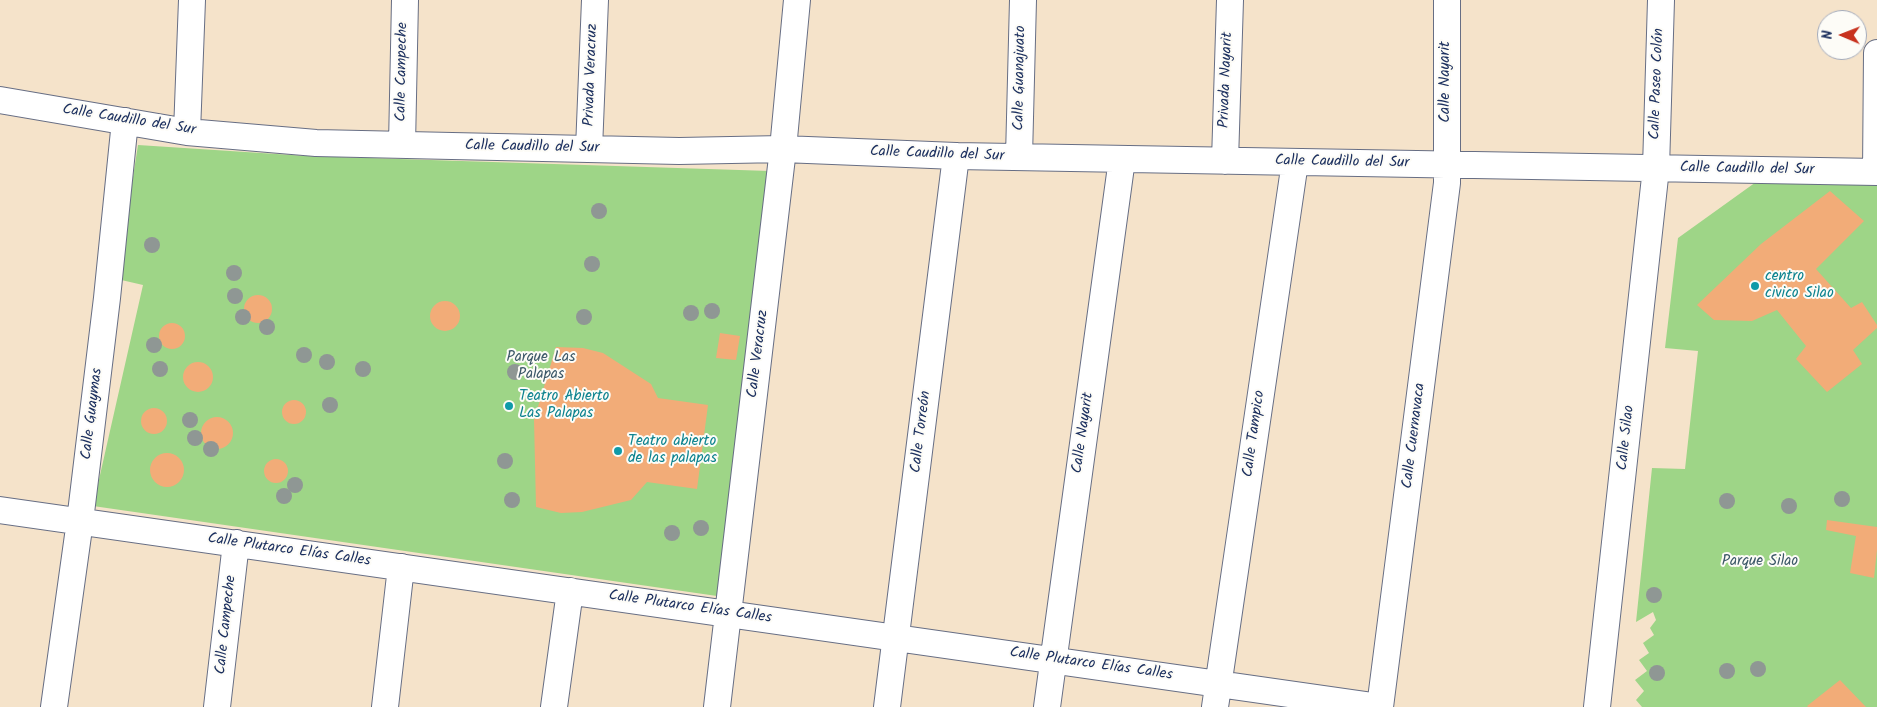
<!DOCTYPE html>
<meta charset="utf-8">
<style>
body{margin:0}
#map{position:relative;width:1877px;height:707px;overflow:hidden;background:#f5e3ca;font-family:Kalam,sans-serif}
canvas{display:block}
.north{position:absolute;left:1817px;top:10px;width:50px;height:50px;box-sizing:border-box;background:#fdfcf7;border:1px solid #a3aaba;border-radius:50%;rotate:271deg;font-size:14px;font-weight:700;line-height:20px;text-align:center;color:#1b2f5e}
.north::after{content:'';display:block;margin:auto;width:18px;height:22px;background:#c8321e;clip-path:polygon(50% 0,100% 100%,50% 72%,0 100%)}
</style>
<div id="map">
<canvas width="1877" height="707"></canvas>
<div class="north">N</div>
</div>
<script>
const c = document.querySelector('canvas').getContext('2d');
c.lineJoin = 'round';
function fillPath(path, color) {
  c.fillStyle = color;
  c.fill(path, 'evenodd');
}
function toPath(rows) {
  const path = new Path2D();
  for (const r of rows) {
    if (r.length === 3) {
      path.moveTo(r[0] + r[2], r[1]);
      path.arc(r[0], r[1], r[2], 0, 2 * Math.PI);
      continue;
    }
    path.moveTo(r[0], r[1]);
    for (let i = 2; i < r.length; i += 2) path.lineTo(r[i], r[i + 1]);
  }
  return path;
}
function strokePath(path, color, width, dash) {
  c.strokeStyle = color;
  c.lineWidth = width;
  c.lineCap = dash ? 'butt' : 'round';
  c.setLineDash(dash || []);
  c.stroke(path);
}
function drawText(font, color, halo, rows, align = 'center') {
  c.font = font + ' Kalam,sans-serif';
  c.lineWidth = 4;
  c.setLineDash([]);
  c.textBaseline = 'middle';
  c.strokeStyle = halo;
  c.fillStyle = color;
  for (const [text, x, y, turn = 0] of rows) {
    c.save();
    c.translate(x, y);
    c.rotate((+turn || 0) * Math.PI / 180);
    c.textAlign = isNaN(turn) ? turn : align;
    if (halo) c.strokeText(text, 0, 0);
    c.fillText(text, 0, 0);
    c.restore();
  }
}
const green = toPath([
 [138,145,307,156,770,171,717,596,93,506,143,285,117,279],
 [1763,177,1877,177,1877,707,1642,707,1636,700,1644,691,1635,680,1647,671,1639,660,1649,653,1643,643,1654,635,1650,628,1656,620,1653,612,1636,622,1652,468,1685,469,1698,351,1665,348,1678,238]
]);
const building = toPath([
 [1830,191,1864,221,1816,269,1851,308,1862,302,1877,325,1877,328,1853,350,1862,364,1827,392,1796,359,1806,346,1777,310,1752,321,1714,320,1697,305,1761,244],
 [258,309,14],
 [445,316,15],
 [172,336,13],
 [720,333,740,336,736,360,716,358],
 [556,347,583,348,603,353,651,384,658,398,708,405,697,489,647,482,631,500,582,512,561,513,536,507,534,420],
 [198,377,15],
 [294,412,12],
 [154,421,13],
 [217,433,16],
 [167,470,17],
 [276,471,12],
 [1827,520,1877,527,1877,550,1874,578,1850,573,1856,536,1826,530],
 [1840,680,1866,707,1808,707,1807,706]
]);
const street = toPath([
 [0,100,187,132,316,143,679,151,783,149,956,156,1877,172],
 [187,132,192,0],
 [402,145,405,0],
 [589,149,595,0],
 [1019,157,1023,0],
 [1225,161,1230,0],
 [1876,172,1877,53],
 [0,510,1380,707],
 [54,707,80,521,107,298,125,121],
 [217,707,236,543],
 [385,707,401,567],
 [554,707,570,591],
 [717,707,783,149,797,0],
 [887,707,956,156],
 [1047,707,1122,159],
 [1215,707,1295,162],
 [1380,707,1447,183,1447,0],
 [1597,707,1656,168,1661,0]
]);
const trees = [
 [599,211],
 [152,245],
 [592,264],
 [234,273],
 [235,296],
 [712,311],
 [691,313],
 [243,317],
 [584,317],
 [267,327],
 [154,345],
 [304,355],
 [327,362],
 [160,369],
 [363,369],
 [515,372],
 [330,405],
 [190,420],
 [195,438],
 [211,449],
 [505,461],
 [295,485],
 [284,496],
 [1842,499],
 [512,500],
 [1727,501],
 [1789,506],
 [701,528],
 [672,533],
 [1654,595],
 [1758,669],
 [1727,671],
 [1657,673]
];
const markers = [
 [1755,286,5,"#0f9aa8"],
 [509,406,5,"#0f9aa8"],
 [618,451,5,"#0f9aa8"]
];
const streetNames = [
 ["Calle Campeche",403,72,-89],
 ["Privada Veracruz",592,75,-88],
 ["Calle Guanajuato",1021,78,-89],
 ["Privada Nayarit",1227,80,-88],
 ["Calle Nayarit",1446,82,-90],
 ["Calle Paseo Colón",1658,84,-88],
 ["Calle Caudillo del Sur",129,121,9],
 ["Calle Caudillo del Sur",532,148,1],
 ["Calle Caudillo del Sur",937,155,2],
 ["Calle Caudillo del Sur",1342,163,1],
 ["Calle Caudillo del Sur",1747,170,1],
 ["Calle Veracruz",759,354,-83],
 ["Calle Guaymas",93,414,-83],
 ["Calle Torreón",922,432,-83],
 ["Calle Nayarit",1084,433,-82],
 ["Calle Tampico",1255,434,-82],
 ["Calle Cuernavaca",1415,436,-83],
 ["Calle Silao",1627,438,-84],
 ["Calle Plutarco Elías Calles",289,551,8],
 ["Calle Plutarco Elías Calles",690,608,8],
 ["Calle Campeche",227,625,-84],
 ["Calle Plutarco Elías Calles",1091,665,8]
];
const cultureNames = [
 ["centro",1765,277],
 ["civico Silao",1765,294],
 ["Teatro Abierto",519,397],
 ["Las Palapas",519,414],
 ["Teatro abierto",628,442],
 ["de las palapas",628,459]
];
const parkNames = [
 ["Parque Las",541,358],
 ["Palapas",541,375],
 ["Parque Silao",1760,562]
];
fillPath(green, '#9ed587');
fillPath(building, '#f2ac78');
strokePath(street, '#676e84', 28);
strokePath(street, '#fff', 26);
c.fillStyle = '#8f9794';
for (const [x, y] of trees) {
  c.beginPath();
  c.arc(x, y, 8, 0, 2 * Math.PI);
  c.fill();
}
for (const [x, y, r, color] of markers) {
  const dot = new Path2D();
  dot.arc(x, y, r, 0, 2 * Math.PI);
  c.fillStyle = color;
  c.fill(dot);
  strokePath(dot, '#fdfcf7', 2);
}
drawText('15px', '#1b2f5e', '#fdfcf7', streetNames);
drawText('15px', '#0d838f', '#fdfcf7', cultureNames, 'left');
drawText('15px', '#3c5868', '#fdfcf7', parkNames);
</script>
